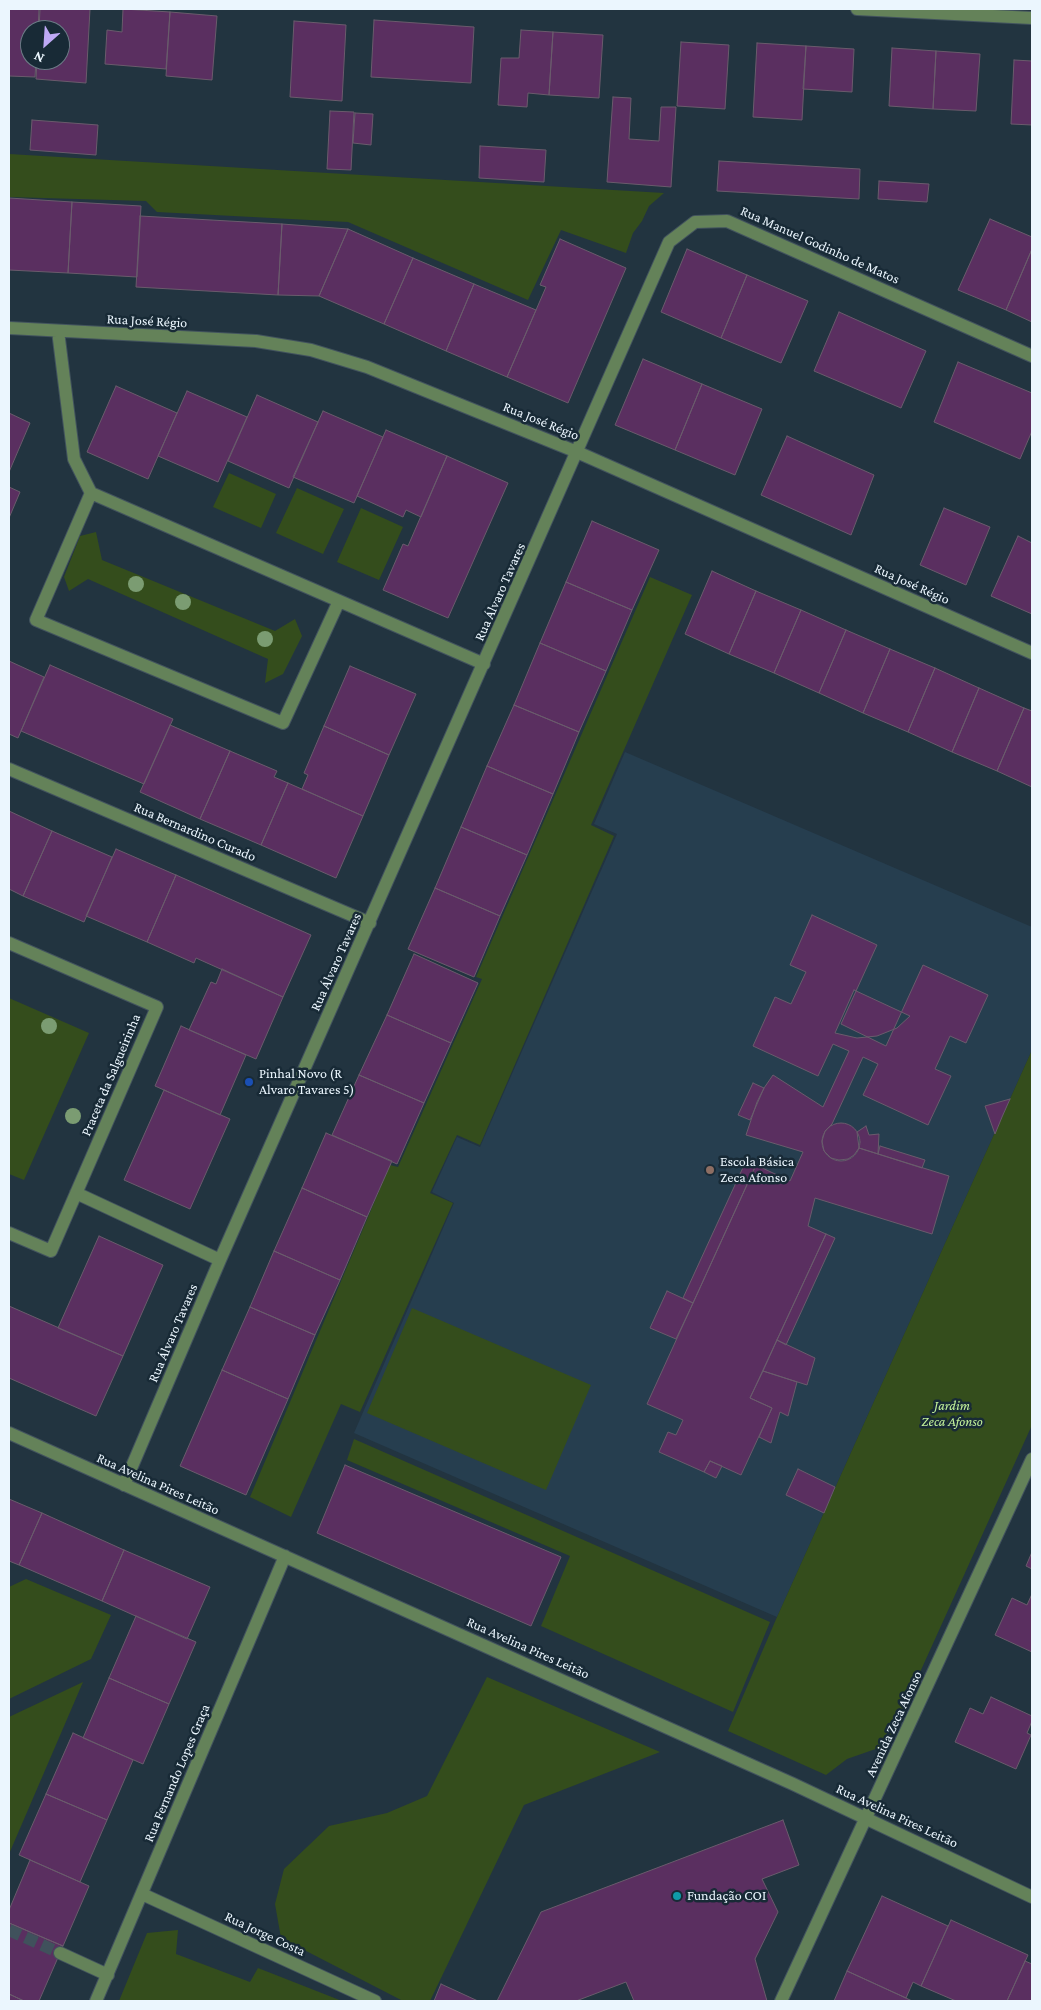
<!DOCTYPE html>
<meta charset="utf-8">
<style>
body{margin:0}
#map{position:relative;width:1041px;height:2010px;overflow:hidden;background:#223440;font-family:"Crimson Pro",serif}
canvas{display:block}
.frame{position:absolute;inset:0;border:10px solid #ebf6fe;pointer-events:none}
.north{position:absolute;left:20px;top:20px;width:50px;height:50px;box-sizing:border-box;background:#182a36;border:1px solid #6c7c86;border-radius:50%;rotate:206deg;font-size:14px;font-weight:700;line-height:20px;text-align:center;color:#ebf6fe}
.north::after{content:'';display:block;margin:auto;width:18px;height:22px;background:#bea9f5;clip-path:polygon(50% 0,100% 100%,50% 72%,0 100%)}
</style>
<div id="map">
<canvas width="1041" height="2010"></canvas>
<div class="frame"></div>
<div class="north">N</div>
</div>
<script>
const c = document.querySelector('canvas').getContext('2d');
c.lineJoin = 'round';
function fillPath(path, color) {
  c.fillStyle = color;
  c.fill(path, 'evenodd');
}
function toPath(rows) {
  const path = new Path2D();
  for (const r of rows) {
    if (r.length === 3) {
      path.moveTo(r[0] + r[2], r[1]);
      path.arc(r[0], r[1], r[2], 0, 2 * Math.PI);
      continue;
    }
    path.moveTo(r[0], r[1]);
    for (let i = 2; i < r.length; i += 2) path.lineTo(r[i], r[i + 1]);
  }
  return path;
}
function strokePath(path, color, width, dash) {
  c.strokeStyle = color;
  c.lineWidth = width;
  c.lineCap = dash ? 'butt' : 'round';
  c.setLineDash(dash || []);
  c.stroke(path);
}
function drawText(font, color, halo, rows, align = 'center') {
  c.font = font + ' "Crimson Pro",serif';
  c.lineWidth = 5;
  c.setLineDash([]);
  c.textBaseline = 'middle';
  c.strokeStyle = halo;
  c.fillStyle = color;
  for (const [text, x, y, turn = 0] of rows) {
    c.save();
    c.translate(x, y);
    c.rotate((+turn || 0) * Math.PI / 180);
    c.textAlign = isNaN(turn) ? turn : align;
    if (halo) c.strokeText(text, 0, 0);
    c.fillText(text, 0, 0);
    c.restore();
  }
}
const built = toPath([
 [625,752,1032,927,1032,1050,777,1617,354,1433,454,1203,432,1192,457,1137,480,1147,617,834,594,824]
]);
const green = toPath([
 [9,154,664,193,649,206,642,221,633,233,626,253,561,230,528,300,348,222,157,212,146,201,9,197],
 [229,473,276,494,261,528,213,507],
 [297,488,344,509,323,554,276,533],
 [361,508,403,527,379,580,337,562],
 [96,532,102,560,275,631,295,619,302,636,283,674,265,683,268,659,88,579,69,591,64,577,80,536],
 [650,577,692,595,591,825,614,836,480,1145,457,1135,430,1193,453,1203,360,1412,341,1404,291,1517,250,1497,390,1165,398,1167,482,979,476,977],
 [9,998,89,1033,24,1180,9,1174],
 [1032,1050,1032,1425,887,1745,847,1759,826,1775,728,1731,777,1617],
 [412,1308,591,1385,546,1490,367,1413],
 [354,1439,770,1622,733,1712,541,1626,570,1556,347,1460],
 [26,1579,111,1615,91,1659,9,1699,9,1587],
 [487,1677,660,1752,524,1805,430,2001,403,2001,281,1938,275,1904,284,1869,329,1826,387,1813,427,1796],
 [83,1682,9,1854,9,1717],
 [178,1930,176,1954,250,1982,258,1968,342,2001,119,2001,147,1933]
]);
const building = toPath([
 [9,9,39,9,38,30,30,30,30,60,36,60,35,77,9,76,9,9],
 [40,9,90,9,86,83,36,79,37,60,60,60,60,30,39,30,40,9],
 [123,9,170,12,166,69,105,64,107,30,122,32,123,9],
 [170,12,217,16,212,80,166,76,170,12],
 [374,20,474,27,471,83,371,77,374,20],
 [294,21,346,25,342,101,290,97,294,21],
 [521,30,553,32,549,95,528,93,527,107,498,105,501,58,519,58,521,30],
 [553,32,603,35,599,98,549,95,553,32],
 [681,42,729,45,725,109,677,106,681,42],
 [757,43,806,46,802,120,753,117,757,43],
 [806,46,854,49,852,92,803,89,806,46],
 [892,48,936,51,933,109,889,106,892,48],
 [936,51,980,54,976,111,933,109,936,51],
 [1014,60,1032,61,1032,125,1011,124,1014,60],
 [613,97,631,98,629,139,659,141,661,107,676,107,671,187,607,182,613,97],
 [330,111,354,112,351,170,327,169,330,111],
 [355,113,373,114,371,145,353,143,355,113],
 [32,120,98,125,96,155,30,150,32,120],
 [480,146,546,150,544,182,479,178,480,146],
 [719,161,860,169,859,199,717,191,719,161],
 [879,181,929,184,927,202,878,199,879,181],
 [9,198,72,202,68,273,9,270,9,198],
 [72,202,141,206,137,277,68,273,72,202],
 [140,216,282,224,278,295,136,287,140,216],
 [990,219,1032,237,1032,249,1006,310,958,290,990,219],
 [282,224,348,229,319,296,278,295,282,224],
 [348,229,413,258,384,324,319,296,348,229],
 [560,239,626,268,568,403,507,377,546,287,540,285,560,239],
 [687,249,747,275,721,338,661,312,687,249],
 [1032,249,1032,322,1006,310,1032,249],
 [413,258,474,284,446,351,384,324,413,258],
 [747,275,808,301,781,363,721,338,747,275],
 [474,284,536,310,507,377,446,351,474,284],
 [839,312,926,351,901,408,814,371,839,312],
 [643,359,702,384,675,450,615,425,643,359],
 [958,362,1032,393,1032,431,1020,459,934,422,958,362],
 [702,384,762,409,735,475,675,450,702,384],
 [116,386,177,413,148,479,87,452,116,386],
 [187,391,247,417,218,482,158,456,187,391],
 [257,395,318,422,289,488,228,461,257,395],
 [323,411,383,437,354,503,293,477,323,411],
 [9,413,30,423,9,472,9,413],
 [386,430,447,456,421,517,406,510,403,517,357,496,386,430],
 [787,436,874,475,851,535,761,495,787,436],
 [447,456,508,483,448,618,383,590,403,544,408,546,447,456],
 [9,487,20,492,9,518,9,487],
 [944,508,990,527,966,585,920,565,944,508],
 [592,521,659,550,632,610,566,582,592,521],
 [1018,536,1032,543,1032,614,991,596,1018,536],
 [712,571,756,591,729,654,685,634,712,571],
 [566,582,632,610,606,671,540,643,566,582],
 [756,591,801,610,774,673,729,654,756,591],
 [801,610,846,630,819,693,774,673,801,610],
 [846,630,890,649,863,713,819,693,846,630],
 [540,643,606,671,579,732,514,705,540,643],
 [890,649,935,668,908,732,863,713,890,649],
 [9,661,44,677,18,738,9,734,9,661],
 [50,665,173,719,144,784,21,731,50,665],
 [350,666,416,694,389,755,324,726,350,666],
 [935,668,979,688,952,752,908,732,935,668],
 [979,688,1024,708,997,771,952,752,979,688],
 [514,705,579,732,553,794,487,766,514,705],
 [1024,708,1032,711,1032,787,997,771,1024,708],
 [170,725,230,751,200,819,140,792,170,725],
 [324,726,389,755,363,816,302,789,308,775,304,773,324,726],
 [230,751,277,771,274,777,288,783,261,845,200,819,230,751],
 [487,766,553,794,527,855,461,827,487,766],
 [288,783,363,816,336,878,261,845,288,783],
 [9,811,52,831,23,896,9,889,9,811],
 [461,827,527,855,500,916,435,888,461,827],
 [52,831,112,857,84,922,23,896,52,831],
 [116,849,176,875,147,942,86,916,116,849],
 [176,875,311,935,283,997,196,958,194,963,147,942,176,875],
 [435,888,500,916,474,977,408,949,435,888],
 [812,915,877,945,841,1024,886,1046,923,965,988,995,966,1043,950,1036,935,1069,951,1076,928,1125,863,1095,878,1064,863,1057,832,1124,825,1131,822,1141,824,1151,831,1158,839,1160,848,1159,854,1155,859,1148,949,1176,932,1234,815,1198,808,1226,826,1234,750,1398,772,1408,741,1475,710,1461,704,1472,659,1452,668,1432,676,1435,683,1420,647,1404,756,1165,790,1181,803,1152,746,1135,757,1102,764,1088,773,1075,823,1107,849,1051,833,1044,818,1076,753,1046,775,997,791,1004,806,972,790,965,812,915],
 [414,954,478,983,451,1043,387,1015,414,954],
 [222,969,283,997,256,1059,189,1030,211,982,216,984,222,969],
 [854,990,910,1016,897,1028,877,1036,857,1038,835,1033,854,990],
 [387,1015,451,1043,424,1103,359,1075,387,1015],
 [181,1026,246,1055,220,1115,155,1086,181,1026],
 [359,1075,424,1103,397,1164,332,1135,359,1075],
 [753,1083,764,1088,750,1120,738,1115,753,1083],
 [164,1090,230,1119,190,1209,124,1180,164,1090],
 [1010,1099,1002,1117,995,1134,985,1106,1010,1099],
 [841,1142,19],
 [866,1126,869,1135,879,1134,878,1154,859,1148,857,1132,866,1126],
 [326,1133,392,1161,367,1217,302,1188,326,1133],
 [880,1146,925,1160,922,1168,878,1154,880,1146],
 [746,1161,756,1165,693,1303,683,1298,746,1161],
 [302,1188,367,1217,340,1280,274,1251,302,1188],
 [826,1234,835,1238,786,1345,777,1340,826,1234],
 [99,1236,163,1265,123,1356,58,1328,99,1236],
 [274,1251,340,1280,315,1335,250,1307,274,1251],
 [667,1291,693,1303,676,1339,650,1328,667,1291],
 [9,1306,123,1356,96,1416,9,1378,9,1306],
 [250,1307,315,1335,288,1399,222,1370,250,1307],
 [777,1340,815,1358,807,1385,763,1371,777,1340],
 [222,1370,288,1399,246,1495,180,1466,222,1370],
 [763,1371,797,1382,788,1416,780,1412,771,1443,759,1437,772,1408,750,1398,763,1371],
 [710,1461,722,1466,716,1478,704,1472,710,1461],
 [345,1465,561,1557,531,1626,317,1533,345,1465],
 [798,1469,835,1487,824,1513,786,1495,798,1469],
 [9,1499,42,1513,19,1565,9,1561,9,1499],
 [42,1513,124,1550,102,1601,19,1565,42,1513],
 [124,1550,210,1587,187,1639,102,1601,124,1550],
 [1032,1552,1032,1569,1026,1566,1032,1552],
 [1032,1594,1032,1652,995,1635,1012,1598,1027,1605,1032,1594],
 [136,1616,196,1642,169,1704,109,1678,136,1616],
 [109,1678,169,1704,143,1764,83,1738,109,1678],
 [991,1697,1032,1716,1032,1721,1027,1733,1031,1735,1016,1769,955,1742,970,1708,983,1714,991,1697],
 [73,1733,133,1760,107,1820,46,1794,73,1733],
 [46,1794,107,1820,80,1882,19,1855,46,1794],
 [783,1820,799,1865,762,1879,778,1912,755,1959,767,2001,634,2001,626,1982,576,2001,497,2001,541,1912,783,1820],
 [30,1860,89,1886,63,1946,9,1923,9,1910,30,1860],
 [882,1896,948,1926,921,1986,913,1982,906,1998,847,1971,882,1896],
 [951,1920,1028,1955,1007,2001,956,2001,921,1986,951,1920],
 [9,1923,63,1946,39,2001,24,2001,9,1994,9,1923],
 [1025,1961,1032,1964,1032,2001,1007,2001,1025,1961],
 [847,1971,906,1998,912,2001,834,2001,847,1971],
 [441,1984,478,2001,434,2001,441,1984],
 [9,1994,24,2001,9,2001,9,1994]
]);
const minorTunnel = toPath([
 [9,1930,60,1953]
]);
const minor = toPath([
 [857,9,1032,18],
 [9,328,256,341,311,350,367,367,577,452,1032,653],
 [58,331,74,459,91,493],
 [339,601,283,723,36,620,91,493,484,664],
 [9,769,370,923],
 [9,943,157,1007,51,1251,9,1233],
 [76,1193,220,1260],
 [9,1433,793,1784,1032,1897],
 [124,1485,220,1260,669,242,695,222,727,221,1032,356],
 [142,1894,375,2001],
 [60,1953,108,1975],
 [96,2001,285,1556],
 [781,2001,1032,1459]
]);
const trees = [
 [136,584],
 [183,602],
 [265,639],
 [49,1026],
 [73,1116]
];
const markers = [
 [249,1082,5,"#1a4fb4"],
 [710,1170,5,"#8d6e63"],
 [677,1896,5,"#0f9aa8"]
];
const streetNames = [
 ["Rua Manuel Godinho de Matos",820,245,24],
 ["Rua José Régio",147,321,3],
 ["Rua José Régio",541,421,22],
 ["Rua José Régio",912,584,24],
 ["Rua Álvaro Tavares",500,592,-66],
 ["Rua Bernardino Curado",195,832,23],
 ["Rua Álvaro Tavares",336,962,-66],
 ["Praceta da Salgueirinha",111,1075,-67],
 ["Rua Álvaro Tavares",173,1333,-67],
 ["Rua Avelina Pires Leitão",158,1484,24],
 ["Rua Avelina Pires Leitão",528,1648,24],
 ["Avenida Zeca Afonso",894,1724,-65],
 ["Rua Fernando Lopes Graça",177,1773,-67],
 ["Rua Avelina Pires Leitão",897,1816,25],
 ["Rua Jorge Costa",265,1934,25]
];
const poiNames = [
 ["Pinhal Novo (R",259,1074],
 ["Alvaro Tavares 5)",259,1090],
 ["Escola Básica",720,1162],
 ["Zeca Afonso",720,1178],
 ["Fundação COI",687,1896]
];
const parkNames = [
 ["Jardim",952,1406],
 ["Zeca Afonso",952,1422]
];
fillPath(built, '#263e4f');
fillPath(green, '#344d1c');
fillPath(building, '#5a2f60');
strokePath(building, '#6a5b6c', 1);
strokePath(minorTunnel, '#40515c', 12, [12, 6]);
strokePath(minor, '#42535e', 14);
strokePath(minor, '#648259', 12);
c.fillStyle = '#7b9c72';
for (const [x, y] of trees) {
  c.beginPath();
  c.arc(x, y, 8, 0, 2 * Math.PI);
  c.fill();
}
for (const [x, y, r, color] of markers) {
  const dot = new Path2D();
  dot.arc(x, y, r, 0, 2 * Math.PI);
  c.fillStyle = color;
  c.fill(dot);
  strokePath(dot, '#182a36', 2);
}
drawText('14px', '#ebf6fe', '#182a36', streetNames);
drawText('14px', '#ebf6fe', '#182a36', poiNames, 'left');
drawText('italic 14px', '#c3f29a', '#182a36', parkNames);
</script>
